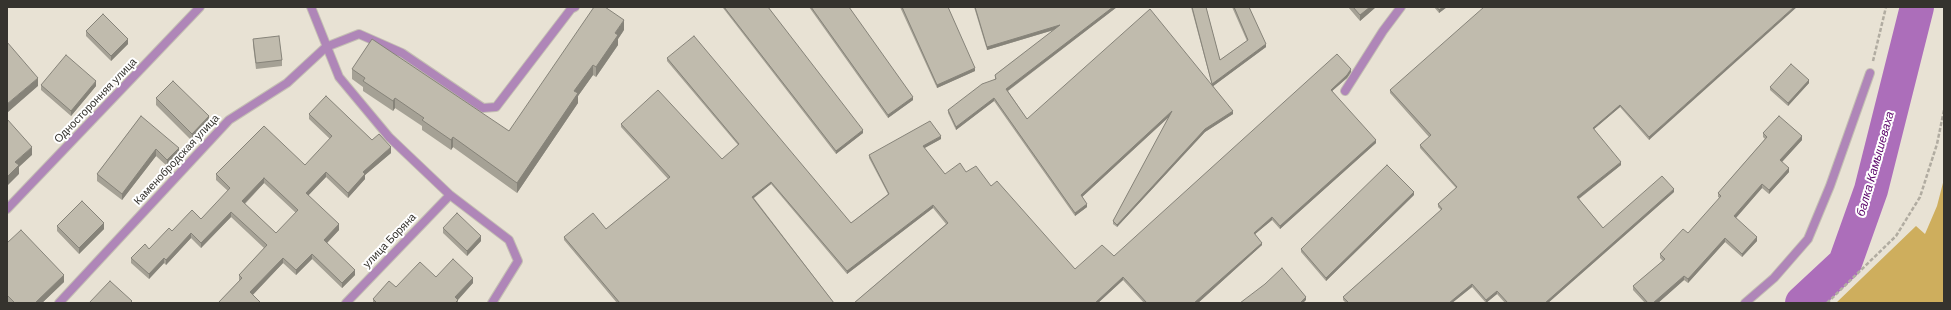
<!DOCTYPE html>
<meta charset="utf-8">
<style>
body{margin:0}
#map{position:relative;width:1951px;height:310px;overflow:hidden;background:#e8e2d4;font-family:"DM Sans",sans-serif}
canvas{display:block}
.frame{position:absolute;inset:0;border:8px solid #35332e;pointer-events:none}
</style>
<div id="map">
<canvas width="1951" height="310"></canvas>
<div class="frame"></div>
</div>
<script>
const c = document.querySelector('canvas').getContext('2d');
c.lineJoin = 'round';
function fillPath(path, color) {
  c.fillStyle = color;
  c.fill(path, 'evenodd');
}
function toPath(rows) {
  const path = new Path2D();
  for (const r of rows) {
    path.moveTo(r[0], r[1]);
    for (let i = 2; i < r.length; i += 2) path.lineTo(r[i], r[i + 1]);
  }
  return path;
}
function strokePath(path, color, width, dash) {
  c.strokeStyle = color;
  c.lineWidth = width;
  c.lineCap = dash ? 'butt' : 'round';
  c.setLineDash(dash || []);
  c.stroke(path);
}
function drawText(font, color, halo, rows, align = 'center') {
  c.font = font + ' "DM Sans",sans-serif';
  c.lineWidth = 4;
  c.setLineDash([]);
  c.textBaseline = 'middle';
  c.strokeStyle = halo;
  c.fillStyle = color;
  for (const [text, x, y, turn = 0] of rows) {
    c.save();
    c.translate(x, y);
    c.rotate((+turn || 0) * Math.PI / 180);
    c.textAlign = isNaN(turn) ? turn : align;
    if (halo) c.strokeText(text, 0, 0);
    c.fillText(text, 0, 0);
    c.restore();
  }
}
const green = toPath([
 [1944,179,1944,303,1836,303,1916,226,1925,234,1937,206]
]);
const river = toPath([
 [1802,303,1845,263,1871,190,1917,7]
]);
const path = toPath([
 [1873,61,1886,7],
 [1827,303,1896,236,1920,197,1937,144,1944,110]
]);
const service = toPath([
 [326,47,359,34,402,53,483,108,496,107,571,9,575,7],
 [1345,91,1383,31,1401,7]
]);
const minor = toPath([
 [311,7,339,77,389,137,450,195,509,240,518,261,492,303],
 [7,209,200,7],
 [59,303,229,120,287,83,326,47],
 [346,303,450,195],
 [1745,303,1774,278,1808,239,1830,186,1870,73]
]);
const wall = toPath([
 [723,7,768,7,863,133,836,154,723,8],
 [809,7,849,7,913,100,888,118],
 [900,7,948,7,975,71,937,88],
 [974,7,1117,7,1008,91,1027,119,1212,85,1191,7,1206,7,1220,60,1247,41,1232,7,1249,7,1266,47,1213,86,1233,114,1205,132,1117,227,1113,224,1113,221,1169,117,1082,197,1087,207,1075,216,994,101,956,130,948,113,948,110,995,79,995,75,1054,30,987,50],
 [1348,7,1376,7,1360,21],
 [1434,7,1447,7,1439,13],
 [1760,7,1649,140,1620,107,1594,129,1621,165,1579,199,1603,228,1674,192,1548,303,1505,303,1497,294,1486,303,1472,287,1452,303,1346,303,1343,300,1343,297,1441,210,1438,207,1438,204,1456,188,1420,148,1420,145,1429,137,1390,93,1390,90],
 [624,30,618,39,618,45,596,77,593,75,578,96,578,103,517,193,453,147,451,150,422,130,422,126,395,108,393,111,363,91,363,87,352,79,352,69,509,131],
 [86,31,128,44,111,61,86,36],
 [253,39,282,60,282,66,256,69,253,45],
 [667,58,851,223,888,194,869,158,869,155,941,139,924,148,945,174,966,172,991,186,1075,269,1114,256,1351,72,1347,78,1332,91,1376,143,1280,229,1272,220,1255,234,1262,245,1198,303,1144,303,1123,280,1098,303,854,303,946,224,933,208,847,274,771,184,754,198,834,303,617,303,564,240,564,237,606,229,668,179,621,127,621,124,722,159,738,145,667,61],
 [1809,83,1788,106,1770,90,1770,87],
 [41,85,96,86,71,116,41,90],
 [156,98,209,124,192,141,156,105],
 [309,114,372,140,391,153,365,175,365,179,348,198,326,177,308,195,339,230,327,243,355,275,342,288,312,259,296,275,283,263,252,295,218,303,239,281,239,275,264,248,231,217,201,248,191,238,166,265,164,263,149,279,131,263,131,258,149,249,172,231,201,219,228,191,216,180,216,174,305,165,330,139,309,119],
 [264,183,296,213,276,233,245,204],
 [141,116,179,155,167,166,156,156,122,200,97,181,97,174],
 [1763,133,1802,140,1782,162,1789,172,1769,194,1762,188,1736,218,1757,241,1742,257,1725,242,1688,283,1684,280,1658,303,1645,303,1633,290,1633,286,1663,261,1660,258,1660,254,1688,233,1720,198,1718,197,1718,193,1765,139,1763,137],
 [1414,195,1326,281,1301,252,1301,249],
 [57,226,104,229,79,254,57,231],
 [443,228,481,241,467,256,443,233],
 [7,243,64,282,42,303,8,303,7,302],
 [436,277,473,283,458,300,458,303,373,303,373,299,396,287]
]);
const shadedWall = toPath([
 [1113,7,1117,7,1006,92,1006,89],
 [1370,7,1376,7,1360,21,1360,15],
 [1443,7,1447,7,1439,13,1439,10],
 [1794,7,1797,7,1649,140,1649,137],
 [624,20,624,30,618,39,618,45,596,77,596,67,615,33],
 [1060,25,1060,28,987,50,987,47],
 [128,39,128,44,111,61,111,56],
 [1266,44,1266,47,1212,87,1212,84],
 [593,65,593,75,578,96,578,103,517,193,517,183,574,91],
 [975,68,975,71,937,88,937,85],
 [1351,69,1351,72,1347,78,1331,92,1331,90],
 [38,78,38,86,7,113,7,104],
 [1809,80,1809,83,1788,106,1788,103],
 [96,81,96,86,71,116,71,111],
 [913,97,913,100,888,118,888,115],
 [395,98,395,108,393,111,393,101],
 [994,98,994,101,956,130,956,127],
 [1620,105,1620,107,1593,130,1593,128],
 [1172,111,1172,114,1081,198,1081,195],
 [1233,111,1233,114,1205,132,1117,227,1117,225,1205,129],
 [209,116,209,124,192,141,192,134],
 [863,130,863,133,836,154,836,151],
 [941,136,941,139,923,149,923,146],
 [1802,136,1802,140,1780,164,1780,160],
 [453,137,453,147,451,150,451,140],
 [1376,140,1376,143,1280,229,1280,226],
 [32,147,32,155,19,167,19,174,7,186,7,177,15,162],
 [391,147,391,153,365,175,365,179,348,198,348,193,363,172],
 [179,148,179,155,167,166,167,160],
 [156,149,156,156,122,200,122,194],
 [1621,162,1621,165,1577,200,1577,197],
 [1789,168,1789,172,1769,194,1769,190],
 [326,172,326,177,306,198,306,193],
 [264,178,264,183,242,206,242,201],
 [771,182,771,184,752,199,752,197],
 [1762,184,1762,188,1734,220,1734,216],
 [1674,189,1674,192,1548,303,1545,303],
 [1414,192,1414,195,1326,281,1326,278],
 [1087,204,1087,207,1075,216,1075,213],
 [933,205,933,208,847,274,847,271],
 [231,212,231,217,201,248,201,243],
 [1272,217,1272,220,1254,235,1254,233],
 [104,223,104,229,79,254,79,248],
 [339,224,339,230,324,246,324,240],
 [191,233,191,238,166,265,166,260],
 [481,236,481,241,467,256,467,251],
 [1757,237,1757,241,1742,257,1742,254],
 [1725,238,1725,242,1688,283,1688,279],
 [1262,243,1262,245,1198,303,1194,303],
 [312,254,312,259,296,275,296,270],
 [164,258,164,263,149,279,149,274],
 [283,258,283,263,250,298,250,292],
 [355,270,355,275,342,288,342,283],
 [64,275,64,282,42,303,35,303],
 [1684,276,1684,280,1658,303,1653,303],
 [1123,277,1123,280,1098,303,1095,303],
 [473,278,473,283,455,303,455,297],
 [1472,284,1472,287,1452,303,1449,303],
 [1497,291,1497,294,1486,303,1486,300],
 [1306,297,1306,300,1303,303,1300,303]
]);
const building = toPath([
 [594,7,605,7,624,20,615,33,618,35,596,67,593,65,574,91,578,93,517,183,453,137,451,140,422,120,424,118,395,98,393,101,363,81,365,78,352,69,372,39,509,131,594,7],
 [724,7,768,7,863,130,836,151,724,7],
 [811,7,849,7,913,97,888,115,811,7],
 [902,7,948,7,975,68,937,85,902,7],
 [975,7,1113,7,1006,89,1027,119,1150,9,1233,111,1205,129,1117,225,1113,221,1172,111,1081,195,1087,204,1075,213,994,98,956,127,948,110,982,84,996,79,995,75,1060,25,987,47,975,7],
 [1192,7,1206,7,1220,60,1248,40,1234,7,1249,7,1266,44,1212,84,1192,7],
 [1353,7,1370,7,1360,15,1353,7],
 [1437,7,1443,7,1439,10,1437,7],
 [1484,7,1760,7,1760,8,1761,7,1794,7,1649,137,1620,105,1593,128,1621,162,1577,197,1603,228,1662,176,1674,189,1545,303,1508,303,1497,291,1486,300,1472,284,1449,303,1349,303,1343,297,1442,209,1438,204,1457,187,1420,145,1431,135,1390,90,1484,7],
 [103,14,128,39,111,56,86,31,103,14],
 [279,36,282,60,256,63,253,39,279,36],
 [694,36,851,223,889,194,869,155,930,121,941,136,923,146,945,174,960,163,966,172,976,166,991,186,997,181,1075,269,1102,245,1114,256,1337,54,1351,69,1347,75,1331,90,1376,140,1280,226,1272,217,1254,233,1262,243,1194,303,1147,303,1123,277,1095,303,854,303,948,223,933,205,847,271,771,182,752,197,834,303,620,303,564,237,593,213,606,229,670,177,621,124,658,90,722,159,739,144,667,58,694,36],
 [7,42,38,78,7,104,7,42],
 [66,55,96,81,71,111,41,85,66,55],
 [1791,64,1809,80,1788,103,1770,87,1791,64],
 [173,81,209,116,192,134,156,98,173,81],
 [326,96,372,140,379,134,391,147,363,172,365,174,348,193,326,172,306,193,339,224,324,240,355,270,342,283,312,254,296,270,283,258,250,292,261,303,218,303,242,278,239,275,267,245,231,212,201,243,191,233,166,260,164,258,149,274,131,258,145,244,149,249,169,228,172,231,192,210,201,219,230,188,216,174,264,126,305,165,332,136,309,114,326,96],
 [264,178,298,210,276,233,242,201,264,178],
 [141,116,179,148,167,160,156,149,122,194,97,174,141,116],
 [1779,116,1802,136,1780,160,1789,168,1769,190,1762,184,1734,216,1757,237,1742,254,1725,238,1688,279,1684,276,1653,303,1648,303,1633,286,1665,259,1660,254,1683,229,1688,233,1721,196,1718,193,1767,137,1763,133,1779,116],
 [7,119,32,147,15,162,19,165,7,177,7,119],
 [1387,165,1414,192,1326,278,1301,249,1387,165],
 [82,201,104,223,79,248,57,226,82,201],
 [457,213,481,236,467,251,443,228,457,213],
 [21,230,64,275,35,303,15,303,7,295,7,243,21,230],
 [453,259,473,278,455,297,458,300,455,303,377,303,373,299,389,281,396,287,420,262,436,277,453,259],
 [1282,268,1306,297,1300,303,1240,303,1265,284,1282,268],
 [110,281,132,301,130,303,89,303,110,281]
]);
const streetNames = [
 ["Односторонняя улица",96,101,-46],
 ["Каменобродская улица",177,160,-47],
 ["улица Боряна",390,241,-46]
];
const waterNames = [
 ["балка Камышеваха",1876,164,-74]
];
fillPath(green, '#ceae5d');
strokePath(river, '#ac6eba', 34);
strokePath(service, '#c4bfb3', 10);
strokePath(minor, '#c4bfb3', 10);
strokePath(path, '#b1aca1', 2.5, [4, 2]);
strokePath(service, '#af86b8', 8);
strokePath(minor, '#af86b8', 8);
fillPath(wall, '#a5a195');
fillPath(shadedWall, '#868379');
fillPath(building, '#c0bbad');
strokePath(building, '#868379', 1);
drawText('11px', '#35332e', '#fff', streetNames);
drawText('italic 12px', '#5b066a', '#fff', waterNames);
</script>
